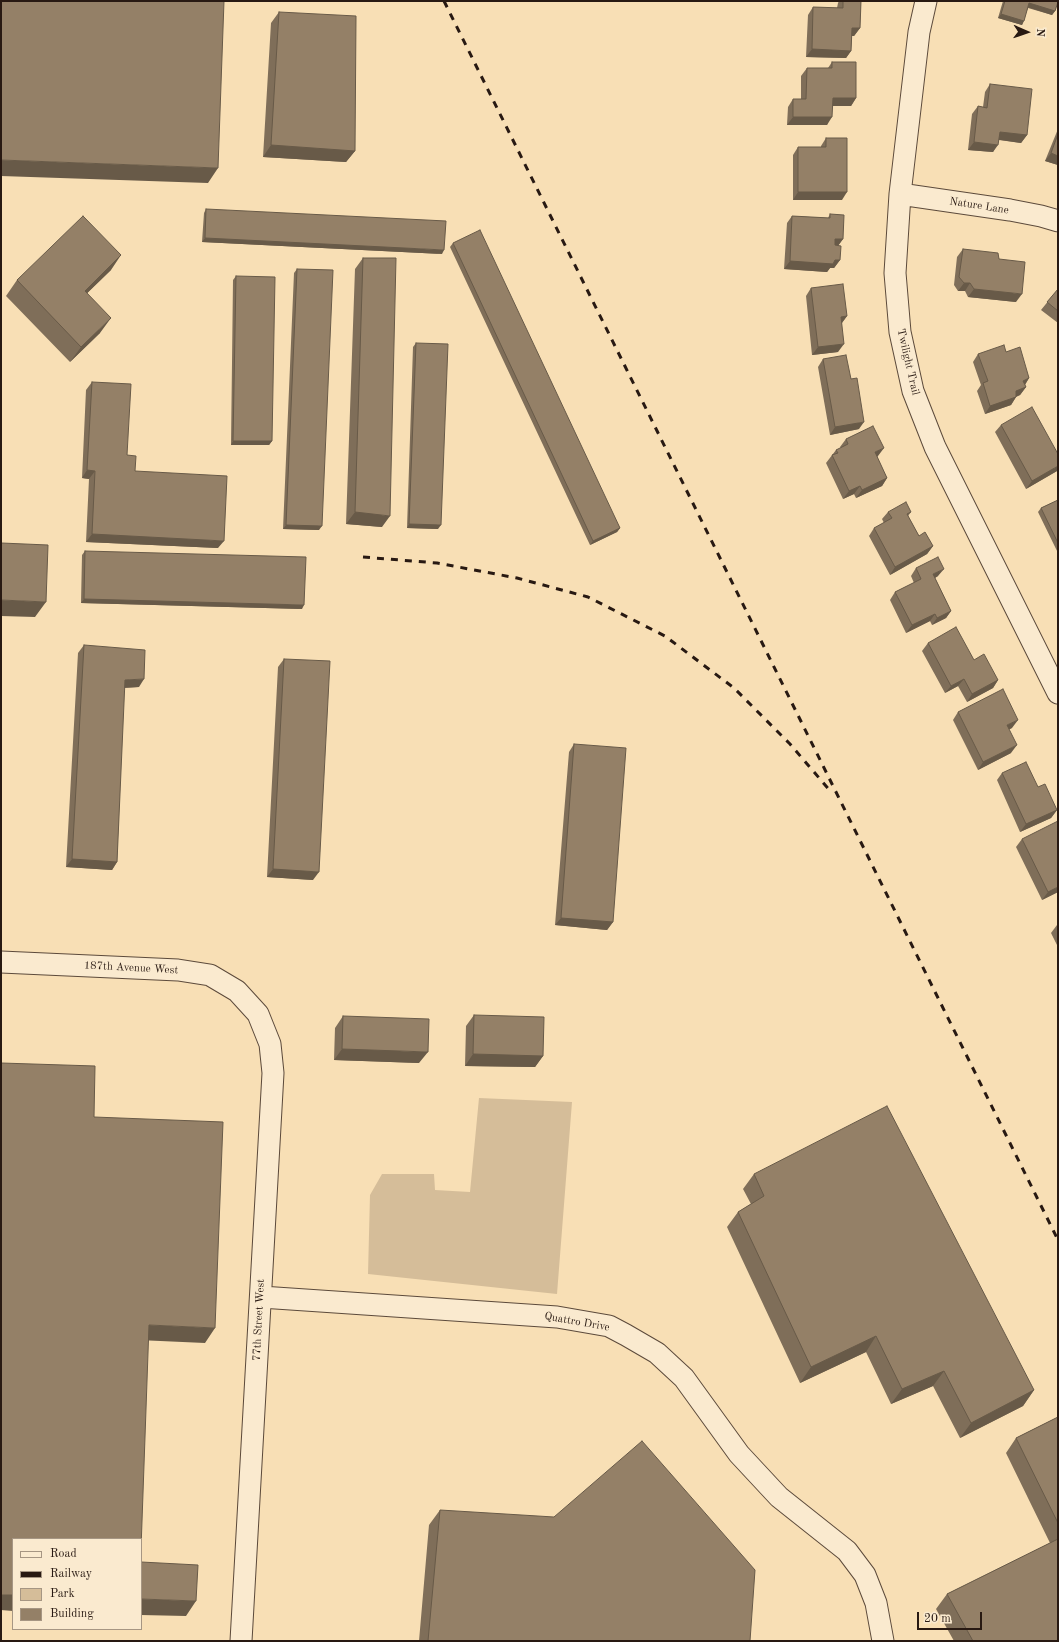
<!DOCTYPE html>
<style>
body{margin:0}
#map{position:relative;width:1059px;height:1642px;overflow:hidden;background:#f8dfb5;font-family:"Old Standard TT",serif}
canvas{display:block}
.frame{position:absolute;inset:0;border:2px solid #281912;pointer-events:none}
.legend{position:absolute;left:12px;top:1538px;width:130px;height:92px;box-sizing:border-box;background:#faeacf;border:1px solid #a69683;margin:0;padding:5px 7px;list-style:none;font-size:12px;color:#281912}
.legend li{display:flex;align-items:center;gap:8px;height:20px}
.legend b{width:20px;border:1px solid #a69683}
.north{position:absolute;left:1007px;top:12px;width:40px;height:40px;-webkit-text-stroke:3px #faeacf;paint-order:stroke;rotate:92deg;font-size:11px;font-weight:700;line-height:16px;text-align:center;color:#281912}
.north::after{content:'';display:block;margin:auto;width:14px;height:18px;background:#281912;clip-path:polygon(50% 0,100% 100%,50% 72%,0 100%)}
.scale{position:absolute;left:917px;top:1612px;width:65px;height:18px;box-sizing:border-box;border:2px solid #281912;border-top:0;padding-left:5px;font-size:12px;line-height:14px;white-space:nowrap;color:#281912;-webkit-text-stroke:3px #faeacf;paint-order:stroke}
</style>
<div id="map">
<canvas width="1059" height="1642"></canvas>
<div class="frame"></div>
<ul class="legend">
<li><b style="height:5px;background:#faeacf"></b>Road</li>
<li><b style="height:5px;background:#281912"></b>Railway</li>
<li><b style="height:11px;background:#d5bd99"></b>Park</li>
<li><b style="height:11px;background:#948067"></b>Building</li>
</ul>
<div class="north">N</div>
<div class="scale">20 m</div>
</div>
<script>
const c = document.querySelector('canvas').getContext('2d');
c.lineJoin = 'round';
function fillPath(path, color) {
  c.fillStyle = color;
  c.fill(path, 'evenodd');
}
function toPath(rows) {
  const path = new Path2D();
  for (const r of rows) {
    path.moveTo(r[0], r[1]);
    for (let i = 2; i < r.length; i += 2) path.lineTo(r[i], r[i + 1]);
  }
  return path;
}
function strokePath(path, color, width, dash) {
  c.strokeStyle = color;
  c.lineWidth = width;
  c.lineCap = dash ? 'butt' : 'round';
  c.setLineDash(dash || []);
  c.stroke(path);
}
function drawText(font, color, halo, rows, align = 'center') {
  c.font = font + ' "Old Standard TT",serif';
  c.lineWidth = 3;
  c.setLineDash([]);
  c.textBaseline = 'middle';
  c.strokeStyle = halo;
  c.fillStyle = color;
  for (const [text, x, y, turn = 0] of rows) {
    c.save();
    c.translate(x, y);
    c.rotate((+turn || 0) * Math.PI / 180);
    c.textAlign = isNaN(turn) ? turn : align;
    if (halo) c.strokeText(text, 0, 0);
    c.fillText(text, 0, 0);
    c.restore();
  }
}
const green = toPath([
 [479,1098,572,1102,557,1294,368,1274,370,1195,382,1174,434,1174,435,1190,470,1192]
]);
const minor = toPath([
 [926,1,919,32,900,194,895,273,900,332,913,391,935,447,1058,693],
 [900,194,1010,210,1041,216,1058,221],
 [1,962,178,970,210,975,237,991,258,1014,270,1044,273,1073,241,1641],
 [261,1297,557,1317,609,1326,626,1335,657,1353,684,1378,739,1454,779,1497,847,1551,865,1575,876,1603,883,1641]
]);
const rail = toPath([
 [444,1,1058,1240],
 [363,557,437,563,517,578,588,597,665,636,734,688,790,744,832,793]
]);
const wall = toPath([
 [839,1,861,1,860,28,854,36,852,36,851,51,846,58,806,57,808,15,813,7,837,8,838,3],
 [1003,1,1058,1,1055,11,1052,15,1028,8,1022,25,998,18],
 [279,12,355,151,346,162,263,157,271,23],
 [832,62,856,98,851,106,833,106,827,125,787,125,788,107,793,99,801,99,801,76,807,68,828,68],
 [990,84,1027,135,1021,143,999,140,993,152,968,150,972,114,978,106,983,107,985,92],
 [1058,129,1058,165,1045,161],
 [826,138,842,200,793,200,793,155,798,147,821,147,821,146],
 [206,209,442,254,202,242,204,213],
 [830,214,843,239,838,246,840,260,834,268,830,268,827,272,784,269,787,223,792,216,828,218],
 [453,243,620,528,617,532,590,545,450,247],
 [963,249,999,259,1016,302,968,297,965,291,958,291,954,285,957,257],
 [363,258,382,527,346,524,355,269],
 [297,269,319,530,283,529,294,273],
 [111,270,87,293,100,333,70,362,6,296,17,280],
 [236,276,272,441,269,445,231,445,233,280],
 [811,288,847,316,842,323,838,352,812,355,806,296],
 [1058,289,1058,323,1041,310],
 [416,343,438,529,407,528,413,347],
 [1006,352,1029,378,1025,385,1026,387,1020,395,1016,397,1011,405,985,414,977,391,981,385,973,362,978,354],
 [823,359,851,379,859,429,830,435,818,367],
 [92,382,127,455,135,471,218,548,86,542,89,479,82,478,86,390],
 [1001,425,1057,471,1026,489,995,432],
 [846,439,878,456,877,457,887,478,882,486,856,498,854,494,843,499,826,463,836,450,841,448,840,447],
 [1058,500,1058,553,1038,512,1041,508],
 [888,512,911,512,908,516,919,536,933,546,927,554,890,575,869,536,874,528,884,523,882,519],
 [85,551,302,609,81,603,82,555],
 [916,568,938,576,935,578,951,611,946,618,932,625,930,621,906,633,890,600,895,592,914,583,911,576],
 [928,643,974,660,998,680,993,688,967,702,958,686,945,693,922,651],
 [84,645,139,687,124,688,117,862,112,870,66,867,78,653],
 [284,659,313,880,267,877,278,667],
 [958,712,1012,728,1009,729,1011,753,978,770,953,720],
 [574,744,613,922,607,930,555,925,569,752],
 [1002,773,1038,787,1057,810,1051,818,1020,832,997,780],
 [1022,839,1058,892,1042,900,1016,847],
 [1058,924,1058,947,1051,933,1057,925],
 [474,1015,543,1056,535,1067,465,1066,466,1026],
 [343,1016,419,1063,334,1060,335,1028],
 [754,1174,1034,1390,1023,1406,960,1438,933,1386,891,1404,866,1352,800,1383,727,1227,738,1212,751,1204,743,1189],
 [1058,1417,1058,1641,954,1641,936,1609,947,1594,1050,1543,1006,1453,1016,1438],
 [440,1510,750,1641,419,1641,429,1525]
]);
const shadedWall = toPath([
 [1029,3,1055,11,1052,15,1027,7],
 [1001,14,1024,21,1022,25,998,18],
 [852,28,860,28,854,36,847,36],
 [812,49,851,51,846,58,806,57],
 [833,98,856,98,851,106,827,106],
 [793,117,832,117,827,125,787,125],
 [1000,132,1027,135,1021,143,994,139],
 [974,142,998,145,993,152,968,150],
 [271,145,355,151,346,162,263,157],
 [1051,153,1058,156,1058,165,1045,161],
 [1,160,218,168,208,183,1,176],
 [798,192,847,192,842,200,793,200],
 [205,238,444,250,442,254,202,242],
 [835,239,843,239,837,247,830,247],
 [121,255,111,270,74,306,85,291],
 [840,260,834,268,830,268,827,272,784,269,790,261],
 [964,283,970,283,965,291,958,291],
 [974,289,1022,294,1016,302,968,297],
 [847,316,841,324,841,317],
 [111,318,100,333,70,362,81,347],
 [844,344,838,352,812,355,818,347],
 [1029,378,1024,386,1023,381],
 [1026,387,1020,395,1010,399,1016,391],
 [1016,397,1011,405,985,414,990,406],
 [864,422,859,429,830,435,835,427],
 [233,441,272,441,269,445,231,445],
 [884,448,878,456,870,460,875,452],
 [1058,466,1057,471,1026,489,1032,481],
 [87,470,95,471,89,479,82,478],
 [887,478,882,486,856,498,862,490],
 [860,486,854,494,843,499,849,491],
 [355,512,390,516,382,527,346,524],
 [409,524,441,525,438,529,407,528],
 [286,525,322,526,319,530,283,529],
 [620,528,617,532,590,545,593,541],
 [92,534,224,541,218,548,86,542],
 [933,546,927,554,890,575,895,567],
 [944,569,938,576,928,582,933,574],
 [84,599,304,605,302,609,81,603],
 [1,600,46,602,35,617,1,616],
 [951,611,946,618,932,625,937,618],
 [935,614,930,621,906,633,912,625],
 [144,679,139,687,119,688,125,680],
 [964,679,958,686,945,693,951,686],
 [998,680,993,688,967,702,972,694],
 [1018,720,1012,728,1002,733,1007,725],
 [1017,745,1011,753,978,770,983,762],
 [1057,810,1051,818,1020,832,1026,824],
 [72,859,117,862,112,870,66,867],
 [273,869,319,872,313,880,267,877],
 [1058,887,1058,892,1042,900,1048,892],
 [561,918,613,922,607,930,555,925],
 [342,1049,428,1052,419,1063,334,1060],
 [473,1054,543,1056,535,1067,465,1066],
 [149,1325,215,1328,205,1343,138,1340],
 [876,1336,866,1352,800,1383,811,1367],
 [944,1371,933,1386,891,1404,902,1389],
 [1034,1390,1023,1406,960,1438,971,1423],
 [1,1595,13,1595,13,1611,1,1610],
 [141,1599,196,1601,186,1616,141,1615]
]);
const building = toPath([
 [1,1,224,1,218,168,1,160,1,1],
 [843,1,861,1,860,28,852,28,851,51,812,49,813,7,843,8,843,1],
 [1005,1,1058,1,1058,2,1055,11,1029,3,1024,21,1001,14,1005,1],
 [279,12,356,16,355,151,271,145,279,12],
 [832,62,856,62,856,98,833,98,832,117,793,117,793,99,806,99,807,68,832,68,832,62],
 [990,84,1032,89,1027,135,1000,132,998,145,974,142,978,106,987,108,990,84],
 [1058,134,1058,156,1051,153,1058,134],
 [826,138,847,138,847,192,798,192,798,147,826,147,826,138],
 [206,209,446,221,444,250,205,238,206,209],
 [830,214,844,215,843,239,835,239,835,245,841,246,840,260,835,260,833,264,790,261,792,216,830,218,830,214],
 [83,216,121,255,85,291,111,318,81,347,17,280,83,216],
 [480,230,620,528,593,541,453,243,480,230],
 [963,249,998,253,999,259,1025,262,1022,294,974,289,970,283,964,283,959,277,963,249],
 [363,258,396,258,390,516,355,512,363,258],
 [297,269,333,270,322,526,286,525,297,269],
 [236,276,275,277,272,441,233,441,236,276],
 [843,284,847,316,841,317,844,344,818,347,811,288,843,284],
 [1058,289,1058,311,1047,302,1058,289],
 [416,343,448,344,441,525,409,524,416,343],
 [1004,345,1006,352,1020,347,1029,378,1023,381,1026,387,1016,391,1016,397,990,406,983,383,988,381,978,354,1004,345],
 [846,355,851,379,857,378,864,422,835,427,823,359,846,355],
 [92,382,131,384,127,455,136,456,135,471,227,476,224,541,92,534,95,471,87,470,92,382],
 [1032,407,1058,454,1058,466,1032,481,1001,425,1032,407],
 [873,426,884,448,875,452,887,478,862,490,860,486,849,491,832,455,838,453,836,450,848,444,846,439,873,426],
 [1058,500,1058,543,1041,508,1058,500],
 [906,502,911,512,907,514,919,536,925,532,933,546,895,567,874,528,892,518,888,512,906,502],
 [1,543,48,545,46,602,1,600,1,543],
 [85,551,306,557,304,605,84,599,85,551],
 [938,557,944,569,933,574,951,611,937,618,935,614,912,625,895,592,921,579,916,568,938,557],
 [956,627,974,660,984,654,998,680,972,694,964,679,951,686,928,643,956,627],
 [84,645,145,650,144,679,125,680,117,862,72,859,84,645],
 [284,659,330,661,319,872,273,869,284,659],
 [1003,689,1018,720,1007,725,1017,745,983,762,958,712,1003,689],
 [574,744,626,748,613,922,561,918,574,744],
 [1026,762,1038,787,1045,784,1057,810,1026,824,1002,773,1026,762],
 [1058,821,1058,887,1048,892,1022,839,1058,821],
 [474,1015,544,1017,543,1056,473,1054,474,1015],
 [343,1016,429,1019,428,1052,342,1049,343,1016],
 [1,1063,95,1066,94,1117,223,1122,215,1328,149,1325,141,1549,141,1539,13,1539,13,1595,1,1595,1,1063],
 [887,1106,1034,1390,971,1423,944,1371,902,1389,876,1336,811,1367,738,1212,764,1196,754,1174,887,1106],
 [1058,1417,1058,1523,1016,1438,1058,1417],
 [642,1441,755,1570,750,1641,428,1641,440,1510,554,1517,642,1441],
 [1058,1539,1058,1641,973,1641,947,1594,1058,1539],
 [141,1562,198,1565,196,1601,141,1599,141,1562]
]);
const streetNames = [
 ["Nature Lane",979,206,9],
 ["Twilight Trail",908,362,77],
 ["187th Avenue West",131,968,3],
 ["77th Street West",259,1320,-87],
 ["Quattro Drive",577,1322,10]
];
fillPath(green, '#d5bd99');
strokePath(minor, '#5c4a3b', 23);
strokePath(minor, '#faeacf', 21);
strokePath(rail, '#281912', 3, [7, 7]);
fillPath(wall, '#7f6e59');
fillPath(shadedWall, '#685a48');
fillPath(building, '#948067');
strokePath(building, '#685a48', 1);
drawText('11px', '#281912', '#faeacf', streetNames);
</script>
